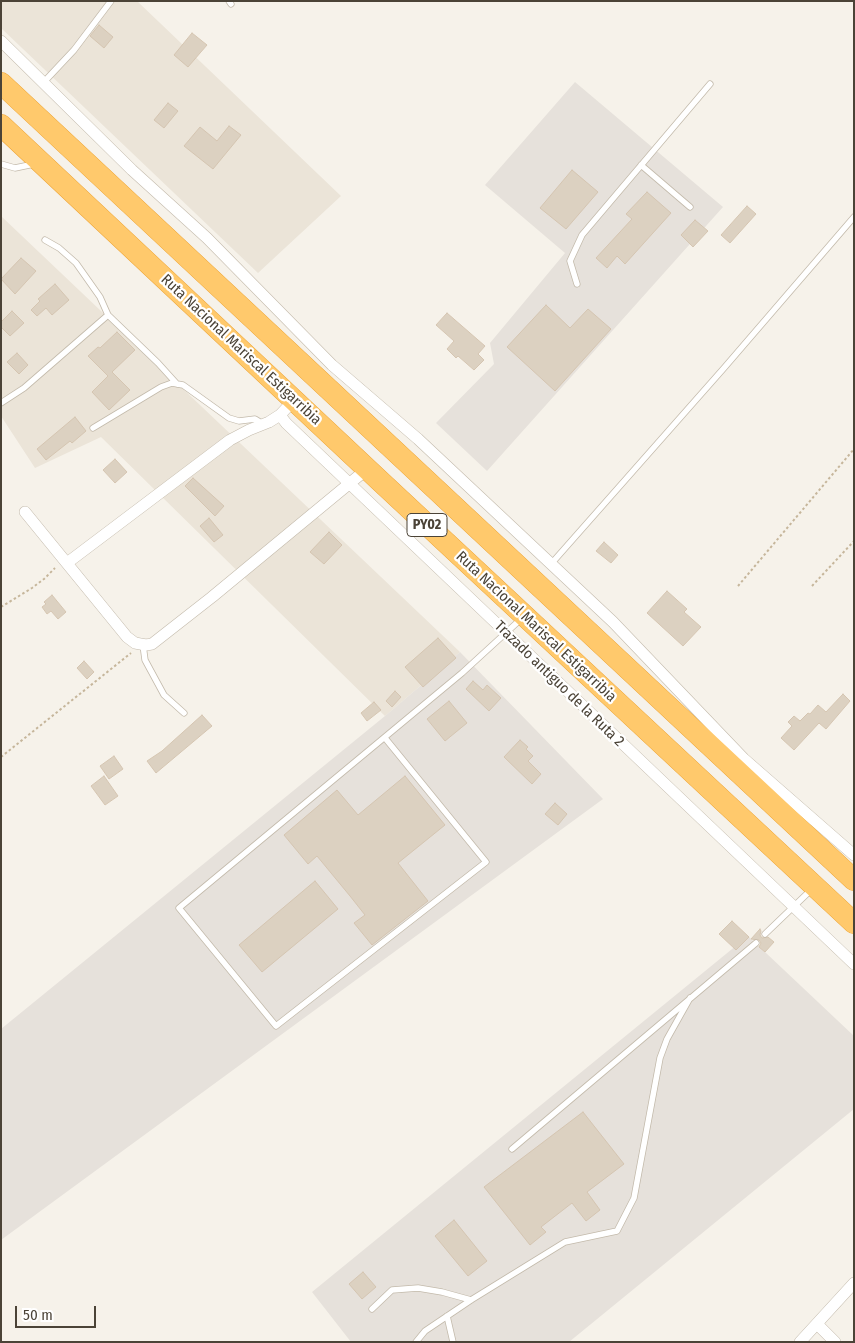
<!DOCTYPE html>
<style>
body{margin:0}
#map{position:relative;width:855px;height:1343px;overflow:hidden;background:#f6f2ea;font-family:"Fira Sans Condensed",sans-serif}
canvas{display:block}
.frame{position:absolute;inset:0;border:2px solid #4b4337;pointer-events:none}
.scale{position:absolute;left:15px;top:1306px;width:81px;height:22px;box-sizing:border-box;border:2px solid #4b4337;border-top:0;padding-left:6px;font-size:15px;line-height:18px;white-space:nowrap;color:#4b4337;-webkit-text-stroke:4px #fff;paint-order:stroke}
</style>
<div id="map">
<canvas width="855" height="1343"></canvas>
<div class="frame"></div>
<div class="scale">50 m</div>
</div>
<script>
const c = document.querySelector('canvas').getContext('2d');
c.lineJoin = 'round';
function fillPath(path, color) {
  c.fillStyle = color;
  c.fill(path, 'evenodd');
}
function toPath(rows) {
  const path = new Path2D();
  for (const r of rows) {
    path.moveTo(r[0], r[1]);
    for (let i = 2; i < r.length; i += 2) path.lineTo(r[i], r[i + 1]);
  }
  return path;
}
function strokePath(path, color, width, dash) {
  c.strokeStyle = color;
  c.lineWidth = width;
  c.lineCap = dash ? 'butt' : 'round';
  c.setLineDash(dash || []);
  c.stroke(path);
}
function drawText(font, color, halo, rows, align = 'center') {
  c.font = font + ' "Fira Sans Condensed",sans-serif';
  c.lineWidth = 4.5;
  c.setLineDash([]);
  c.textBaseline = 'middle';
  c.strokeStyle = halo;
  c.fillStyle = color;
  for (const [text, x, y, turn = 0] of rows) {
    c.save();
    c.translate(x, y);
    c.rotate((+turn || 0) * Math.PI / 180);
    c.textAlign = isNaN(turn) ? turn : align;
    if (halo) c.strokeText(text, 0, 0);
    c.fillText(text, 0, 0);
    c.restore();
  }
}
const residential = toPath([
 [1,1,137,1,341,196,258,273,1,28],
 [1,216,460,652,385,716,101,437,35,468,1,416]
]);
const industrial = toPath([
 [575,82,723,207,487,471,436,423,494,364,490,343,565,253,485,185],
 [460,652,603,799,1,1240,1,1029,385,716],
 [748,936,854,1036,854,1109,569,1342,351,1342,312,1292]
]);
const building = toPath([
 [99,25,113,37,104,48,90,36,99,25],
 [192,33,207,45,188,67,174,55,192,33],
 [168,103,178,111,164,128,154,120,168,103],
 [229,126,241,135,213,169,184,146,200,127,217,141,229,126],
 [572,170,598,192,566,229,540,208,572,170],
 [647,192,671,213,625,264,617,256,607,268,596,258,632,219,626,214,647,192],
 [747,206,756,214,730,243,721,235,747,206],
 [695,220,708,231,693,247,681,235,695,220],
 [21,258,36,271,15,294,1,279,21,258],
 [55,284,69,300,52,315,46,308,37,316,31,310,40,301,38,299,55,284],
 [546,305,570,328,588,309,611,329,555,391,507,347,546,305],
 [12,311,24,323,10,336,1,327,1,322,12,311],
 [447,313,485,346,478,354,484,360,474,370,458,356,456,358,447,349,454,341,436,325,447,313],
 [117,332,135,350,112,372,130,390,109,410,92,392,108,376,88,356,98,347,100,348,117,332],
 [17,353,28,365,19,374,7,362,17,353],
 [75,417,86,431,72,443,70,441,46,460,37,449,75,417],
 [115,459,127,472,115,483,103,470,115,459],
 [193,478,224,506,215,516,185,486,193,478],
 [209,518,223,535,214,542,200,526,209,518],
 [329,532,342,545,324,564,310,552,329,532],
 [604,542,618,555,611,563,596,551,604,542],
 [667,591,687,609,684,612,701,627,683,646,647,613,667,591],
 [52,595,66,612,58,619,51,611,47,614,42,607,46,604,44,602,52,595],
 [438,638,456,658,423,687,405,667,438,638],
 [84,661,94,672,87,679,77,668,84,661],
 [473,681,483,690,487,685,501,698,489,711,466,689,473,681],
 [395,691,401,697,392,707,386,701,395,691],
 [843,694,850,701,826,729,819,723,794,750,781,738,792,726,788,722,794,716,800,721,808,713,810,714,818,705,826,712,843,694],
 [449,701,467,723,445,741,427,719,449,701],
 [374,702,381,710,367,721,361,713,374,702],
 [202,715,212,726,156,773,147,761,162,751,202,715],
 [520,740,528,747,526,749,533,756,528,761,541,774,532,784,504,757,520,740],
 [114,756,123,769,109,779,100,766,114,756],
 [104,776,118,796,105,805,91,786,104,776],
 [405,776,445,825,398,863,428,901,372,945,354,923,365,915,350,896,317,856,308,864,284,835,337,790,358,815,405,776],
 [555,803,567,814,558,825,545,814,555,803],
 [315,881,338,909,262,972,239,945,315,881],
 [732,921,749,937,736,950,719,934,732,921],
 [760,929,761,931,760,935,762,938,768,937,774,942,765,952,759,947,761,943,759,940,751,939,760,929],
 [583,1112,624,1164,587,1192,600,1210,586,1221,572,1203,541,1227,546,1232,530,1245,484,1187,583,1112],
 [454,1220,487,1261,468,1276,435,1236,454,1220],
 [363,1272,376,1287,362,1299,349,1284,363,1272]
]);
const path = toPath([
 [738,586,854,449],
 [812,586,854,541],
 [1,607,32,588,44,579,55,568],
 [1,757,131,653]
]);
const lane = toPath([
 [229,1,231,4],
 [43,83,74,50,111,1],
 [1,164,15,168,34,164],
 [641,165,690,207],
 [45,240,59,248,76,263,100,297,108,315,158,363,177,384],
 [577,284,570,261,582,235,710,84],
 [1,403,24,388,108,315],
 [93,428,161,387,172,383,183,385,229,418,239,421,255,419,263,424],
 [551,564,724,368,854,217],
 [143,645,145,660,164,695,184,713],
 [385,738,486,862,276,1026,179,908,462,673,521,619],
 [765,934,812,889],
 [512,1149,756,943],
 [372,1309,392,1290,418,1288,442,1292,471,1300],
 [447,1316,453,1342],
 [416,1342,425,1331,471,1300,565,1242,617,1231,634,1198,660,1058,667,1039,690,998]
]);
const street = toPath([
 [1,41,132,170,207,238,332,365,418,439,613,622,744,759,854,855],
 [294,400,280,415,286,423,854,964],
 [25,512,127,637,135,643,146,645,152,644,212,597,367,469],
 [67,563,230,440,249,430,269,422,280,415],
 [817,1324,835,1342],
 [800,1342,854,1283]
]);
const highway = toPath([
 [1,83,854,880],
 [1,125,379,480,854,923]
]);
const shields = [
 [427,525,40]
];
const shieldNames = [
 ["PY02",427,525]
];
const streetNames = [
 ["Ruta Nacional Mariscal Estigarribia",241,350,43],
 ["Ruta Nacional Mariscal Estigarribia",536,627,43],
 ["Trazado antiguo de la Ruta 2",559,684,44]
];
fillPath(residential, '#ebe4d8');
fillPath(industrial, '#e6e1db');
fillPath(building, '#dcd1c1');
strokePath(building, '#d5c5b1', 1);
strokePath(lane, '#c3baab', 7);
strokePath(street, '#c3baab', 12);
strokePath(highway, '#eca02e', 22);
strokePath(path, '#c6b69b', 2, [2.5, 2.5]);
strokePath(lane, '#fff', 5.5);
strokePath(street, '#fff', 11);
strokePath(highway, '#ffc96c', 21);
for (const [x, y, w] of shields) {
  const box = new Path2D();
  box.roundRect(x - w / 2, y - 11.5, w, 23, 4);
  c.fillStyle = '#fff';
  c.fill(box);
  strokePath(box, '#4b4337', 1);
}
drawText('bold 14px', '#4b4337', null, shieldNames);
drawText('15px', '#4b4337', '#fff', streetNames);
</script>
